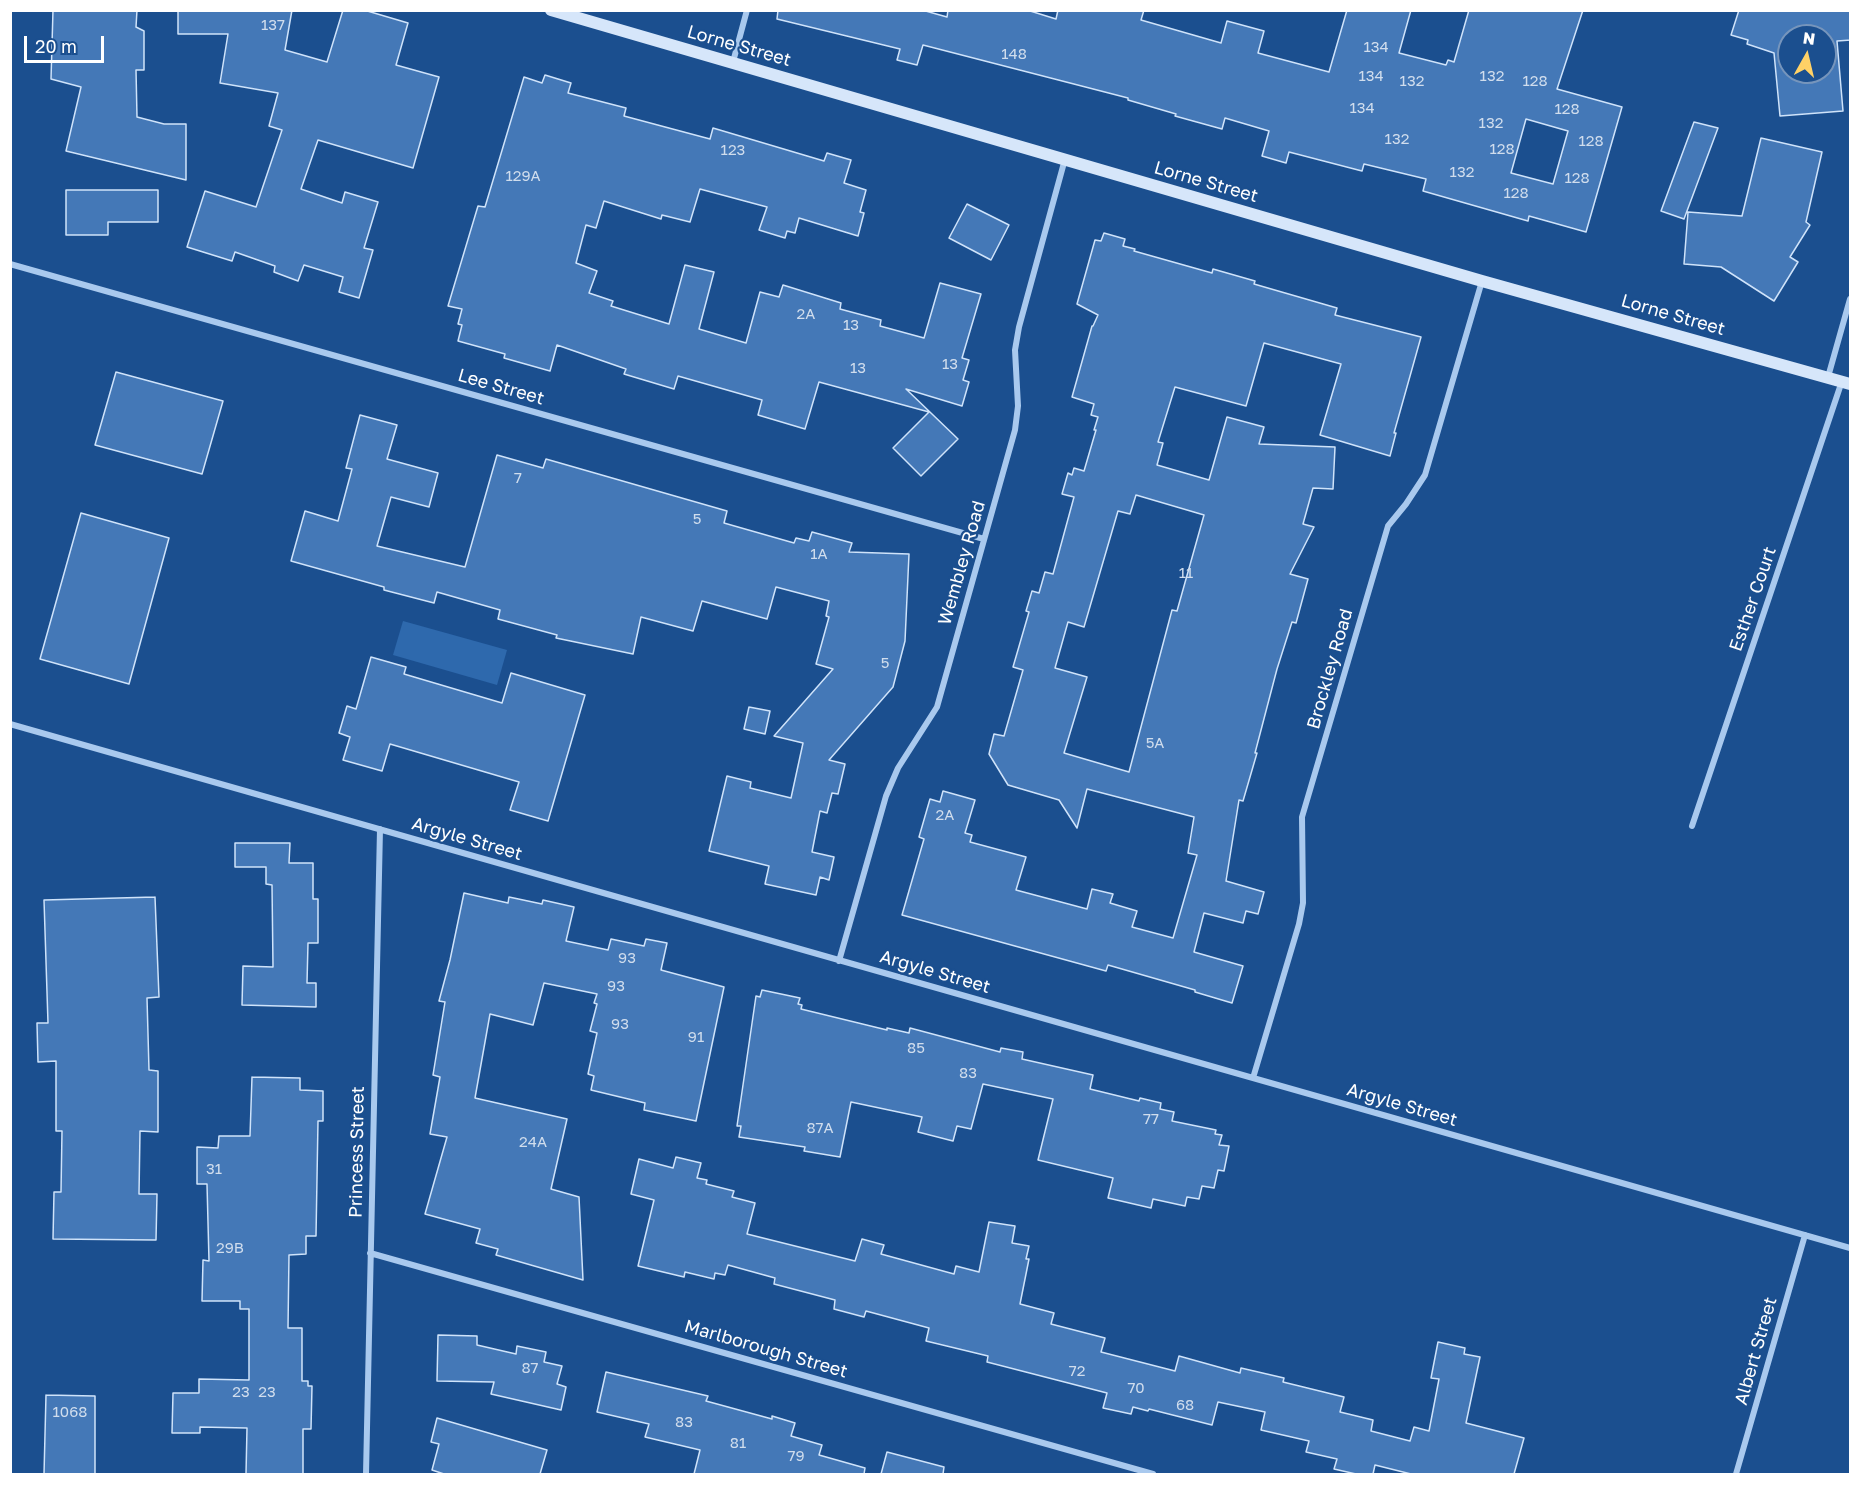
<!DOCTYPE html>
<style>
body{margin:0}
#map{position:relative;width:1861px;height:1485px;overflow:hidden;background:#1b4f8f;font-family:"Golos Text",sans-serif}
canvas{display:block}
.frame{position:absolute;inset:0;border:12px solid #fff;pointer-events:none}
.north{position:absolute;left:1777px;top:24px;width:60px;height:60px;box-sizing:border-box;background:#1b4f8f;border:2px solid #7695bc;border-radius:50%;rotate:8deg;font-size:16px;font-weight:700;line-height:24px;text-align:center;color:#fff}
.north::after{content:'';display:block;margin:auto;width:21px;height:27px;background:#ffd166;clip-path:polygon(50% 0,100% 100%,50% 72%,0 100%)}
.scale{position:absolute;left:24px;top:36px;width:80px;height:27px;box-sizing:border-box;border:3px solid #fff;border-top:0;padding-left:8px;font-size:18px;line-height:21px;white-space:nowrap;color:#fff;-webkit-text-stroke:4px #1b4f8f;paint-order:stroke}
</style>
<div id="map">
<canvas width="1861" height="1485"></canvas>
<div class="frame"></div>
<div class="north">N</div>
<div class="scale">20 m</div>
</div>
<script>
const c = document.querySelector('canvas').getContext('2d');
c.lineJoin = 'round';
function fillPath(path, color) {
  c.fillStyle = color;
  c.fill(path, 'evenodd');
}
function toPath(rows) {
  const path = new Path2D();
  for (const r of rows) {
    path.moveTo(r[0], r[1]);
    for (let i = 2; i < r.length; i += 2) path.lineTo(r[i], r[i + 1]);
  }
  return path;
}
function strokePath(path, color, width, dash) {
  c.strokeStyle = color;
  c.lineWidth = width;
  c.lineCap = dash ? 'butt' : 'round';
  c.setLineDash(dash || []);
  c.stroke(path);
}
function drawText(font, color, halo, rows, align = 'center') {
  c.font = font + ' "Golos Text",sans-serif';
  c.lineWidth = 4.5;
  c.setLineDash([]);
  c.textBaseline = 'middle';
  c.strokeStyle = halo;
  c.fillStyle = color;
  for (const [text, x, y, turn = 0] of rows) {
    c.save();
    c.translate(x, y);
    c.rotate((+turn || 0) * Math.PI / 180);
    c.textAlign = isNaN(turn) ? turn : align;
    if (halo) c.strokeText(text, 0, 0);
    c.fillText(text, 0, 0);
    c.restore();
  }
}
const green = toPath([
 [403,621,507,650,497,685,393,655]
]);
const building = toPath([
 [53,10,137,10,136,27,144,31,144,70,136,70,137,117,164,124,186,124,186,180,66,151,81,87,51,79,53,10],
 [178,10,292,10,285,50,327,62,343,10,364,10,408,23,396,65,439,77,413,168,318,140,301,189,342,203,345,192,378,202,364,248,373,250,359,298,339,292,343,277,304,265,298,281,274,272,275,266,235,252,232,261,187,247,205,191,256,207,282,130,269,126,278,93,220,83,228,34,178,34,178,10],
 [778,10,922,10,947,17,948,10,1027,10,1056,19,1058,10,1144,10,1141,20,1221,43,1227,21,1264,31,1258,53,1329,72,1347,10,1411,10,1399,53,1446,65,1448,60,1454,62,1469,10,1583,10,1557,89,1622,107,1586,232,1529,216,1528,221,1423,191,1426,179,1364,164,1362,171,1289,152,1286,163,1262,156,1269,131,1225,118,1222,129,1175,116,1176,114,1128,100,1128,98,923,45,917,65,897,60,900,49,777,19,778,10],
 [1526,119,1568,131,1553,184,1511,173,1526,119],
 [1739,10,1851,10,1851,40,1837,41,1843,111,1780,116,1774,53,1747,44,1748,40,1731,35,1739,10],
 [1789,36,1825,36,1825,72,1789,72,1789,36],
 [545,75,571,83,568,93,626,108,624,116,710,139,713,128,824,161,827,153,851,160,844,183,866,190,860,212,864,213,858,236,799,218,795,233,787,231,785,238,759,230,767,207,700,189,690,222,662,215,661,219,604,201,596,228,586,225,576,263,597,271,589,293,613,301,611,306,669,324,685,265,714,272,699,329,746,343,760,292,779,297,783,285,841,303,840,309,881,320,880,326,924,338,940,283,981,294,962,358,969,360,963,380,969,382,962,406,906,389,958,439,921,476,893,448,929,412,819,382,805,429,758,415,762,400,678,376,674,389,624,374,626,369,557,345,550,371,504,358,505,354,458,341,462,325,458,324,462,309,448,306,478,206,485,207,524,77,542,83,545,75],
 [1694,122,1718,128,1684,219,1661,211,1694,122],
 [1761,138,1822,152,1806,222,1810,225,1790,257,1798,262,1774,301,1721,267,1684,264,1688,212,1742,216,1761,138],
 [66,190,158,190,158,222,108,222,108,235,66,235,66,190],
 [967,204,1009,225,991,260,949,238,967,204],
 [1104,233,1125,239,1123,246,1135,249,1134,251,1212,273,1213,269,1255,281,1254,284,1337,308,1335,315,1421,337,1394,433,1396,433,1390,456,1320,435,1341,364,1264,343,1246,406,1175,387,1158,442,1163,443,1157,465,1209,480,1227,417,1264,427,1259,444,1335,447,1333,489,1313,488,1303,524,1314,527,1290,574,1308,579,1296,623,1292,622,1277,669,1255,753,1257,753,1243,801,1239,800,1226,881,1264,892,1258,914,1246,911,1243,923,1204,913,1194,952,1243,966,1232,1003,1195,992,1195,990,1108,965,1106,971,902,915,924,839,919,837,930,799,940,802,943,791,975,800,965,833,972,835,970,842,1026,857,1016,890,1087,909,1092,889,1113,894,1110,903,1137,911,1132,927,1173,938,1197,855,1188,853,1194,817,1087,789,1077,828,1059,800,1008,785,989,754,994,734,1004,736,1023,670,1013,667,1029,612,1026,611,1032,591,1039,593,1045,572,1053,574,1074,497,1062,494,1068,473,1072,475,1074,468,1084,471,1096,430,1094,430,1098,417,1091,415,1094,404,1072,397,1092,326,1093,326,1098,315,1077,304,1095,240,1101,241,1104,233],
 [1136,495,1204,515,1177,611,1172,610,1129,772,1064,753,1087,677,1055,668,1068,622,1084,627,1118,511,1130,514,1136,495],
 [116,372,223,401,202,474,95,445,116,372],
 [360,415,397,425,387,459,438,473,429,507,391,497,377,546,465,567,497,455,543,468,546,459,727,511,724,523,794,543,796,538,809,541,812,532,852,543,849,552,909,554,905,641,893,687,829,760,845,764,838,794,832,793,827,813,820,811,812,852,834,857,829,880,820,877,816,895,765,884,769,866,709,851,727,776,751,782,750,788,791,798,803,743,774,736,833,669,816,664,829,617,826,616,829,601,776,587,767,619,702,601,693,631,641,617,633,654,556,638,557,635,498,619,500,610,437,592,434,603,384,590,384,587,291,561,305,511,338,521,352,469,346,468,360,415],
 [81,513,169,538,129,684,40,659,81,513],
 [371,657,406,667,404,674,502,703,511,673,585,695,548,821,510,810,519,782,390,744,382,771,343,760,350,737,339,733,347,706,356,709,371,657],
 [749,707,770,711,765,734,744,729,749,707],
 [235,843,290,843,289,863,313,863,313,899,318,899,318,943,308,943,307,983,316,983,316,1007,242,1005,243,966,273,967,272,885,266,884,266,867,235,867,235,843],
 [464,893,508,903,509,897,542,904,543,900,574,907,566,941,608,950,611,939,644,946,646,939,667,943,661,970,724,987,696,1121,644,1110,645,1103,591,1090,594,1076,588,1074,597,1033,590,1031,597,1004,594,1003,597,994,544,983,533,1025,490,1014,475,1098,567,1119,551,1189,579,1197,583,1280,496,1255,498,1249,476,1243,480,1229,425,1214,447,1137,430,1134,440,1077,433,1075,445,1002,439,1001,450,960,464,893],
 [155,897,159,997,147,998,149,1070,158,1071,158,1132,140,1131,139,1194,157,1194,156,1240,53,1239,54,1192,61,1192,62,1131,56,1131,56,1061,38,1062,37,1023,48,1023,44,900,155,897],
 [762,990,800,998,798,1004,802,1005,801,1009,887,1030,887,1028,909,1033,910,1028,1000,1052,1001,1048,1023,1052,1022,1059,1093,1075,1090,1089,1139,1101,1140,1098,1161,1103,1160,1109,1174,1112,1172,1121,1216,1130,1215,1134,1222,1135,1219,1145,1229,1146,1224,1171,1218,1170,1214,1188,1202,1186,1199,1199,1187,1197,1185,1206,1153,1199,1151,1208,1108,1198,1113,1178,1038,1160,1053,1099,983,1084,971,1129,957,1126,953,1141,918,1132,922,1117,851,1102,840,1157,804,1151,805,1147,739,1137,741,1126,737,1126,756,996,760,997,762,990],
 [252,1077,300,1078,300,1090,323,1091,323,1121,318,1121,316,1236,306,1236,306,1254,289,1255,288,1328,302,1328,302,1381,308,1381,308,1386,312,1386,311,1429,303,1429,303,1474,246,1474,247,1428,200,1427,200,1433,172,1433,173,1393,199,1393,199,1379,249,1380,249,1309,240,1309,240,1301,202,1301,203,1260,209,1261,207,1184,197,1184,197,1147,218,1148,219,1136,250,1136,252,1077],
 [676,1157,701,1163,697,1178,707,1180,706,1184,734,1191,732,1197,755,1203,747,1234,855,1261,862,1239,884,1245,881,1254,954,1274,956,1266,979,1272,989,1222,1015,1226,1012,1243,1029,1246,1026,1259,1029,1259,1020,1304,1054,1313,1051,1324,1105,1338,1101,1352,1175,1371,1179,1356,1240,1373,1241,1368,1284,1378,1283,1382,1344,1397,1340,1412,1373,1420,1371,1431,1410,1441,1414,1427,1429,1431,1439,1379,1431,1378,1438,1342,1465,1348,1464,1354,1480,1357,1466,1423,1524,1438,1514,1474,1411,1474,1375,1465,1373,1474,1356,1474,1334,1469,1337,1459,1306,1452,1309,1441,1261,1430,1265,1412,1218,1402,1212,1425,1149,1409,1148,1411,1133,1407,1131,1414,1103,1408,1107,1393,987,1362,988,1356,926,1341,929,1328,866,1311,864,1317,834,1309,835,1300,774,1284,775,1278,728,1265,725,1275,715,1273,714,1279,685,1272,684,1277,638,1266,654,1200,631,1194,639,1159,673,1168,676,1157],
 [438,1335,477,1336,477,1345,516,1354,517,1346,546,1352,544,1362,562,1366,557,1384,566,1387,561,1410,491,1394,494,1382,437,1381,438,1335],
 [606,1372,708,1396,706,1401,772,1419,772,1416,795,1423,791,1436,822,1445,819,1455,865,1468,864,1474,694,1474,700,1450,645,1437,649,1424,597,1412,606,1372],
 [46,1395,95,1396,95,1474,44,1474,46,1395],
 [437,1418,547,1450,540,1474,444,1474,432,1470,439,1444,431,1442,437,1418],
 [887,1452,944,1467,943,1474,881,1474,887,1452]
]);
const street = toPath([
 [733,62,747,10],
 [10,264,984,539],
 [1828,377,1850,299],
 [10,724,1850,1248],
 [1692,826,1842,381],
 [839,961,886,796,898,768,937,707,1015,430,1018,406,1015,350,1019,327,1065,159],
 [1253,1078,1299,924,1303,903,1302,817,1388,526,1406,504,1425,475,1482,281],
 [370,1253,1153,1474],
 [366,1474,380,829],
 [1736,1474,1805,1235]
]);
const secondary = toPath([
 [551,10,1482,281,1850,384]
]);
const numberNames = [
 ["137",273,25],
 ["134",1376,47],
 ["148",1014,54],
 ["134",1371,76],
 ["132",1492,76],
 ["132",1412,81],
 ["128",1535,81],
 ["134",1362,108],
 ["128",1567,109],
 ["132",1491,123],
 ["132",1397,139],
 ["128",1591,141],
 ["128",1502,149],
 ["123",733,150],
 ["132",1462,172],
 ["129A",523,176],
 ["128",1577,178],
 ["128",1516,193],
 ["2A",806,314],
 ["13",851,325],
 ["13",950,364],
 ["13",858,368],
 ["7",518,478],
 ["5",697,519],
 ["1A",819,554],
 ["11",1186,573],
 ["5",885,663],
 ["5A",1155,743],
 ["2A",945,815],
 ["93",627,958],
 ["93",616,986],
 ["93",620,1024],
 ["91",696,1037],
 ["85",916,1048],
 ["83",968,1073],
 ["77",1151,1119],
 ["87A",820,1128],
 ["24A",533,1142],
 ["31",214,1169],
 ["29B",230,1248],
 ["87",530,1368],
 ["72",1077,1371],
 ["70",1136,1388],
 ["23",241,1392],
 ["23",267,1392],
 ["68",1185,1405],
 ["1068",70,1412],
 ["83",684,1422],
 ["81",738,1443],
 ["79",796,1456]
];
const streetNames = [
 ["Lorne Street",739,46,16],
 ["Lorne Street",1206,182,16],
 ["Lorne Street",1673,315,16],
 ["Lee Street",501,387,16],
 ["Wembley Road",962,563,-74],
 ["Esther Court",1753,599,-71],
 ["Brockley Road",1330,669,-74],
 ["Argyle Street",467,839,16],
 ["Argyle Street",935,972,16],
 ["Argyle Street",1402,1105,16],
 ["Princess Street",357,1152,-89],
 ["Marlborough Street",766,1349,16],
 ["Albert Street",1756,1351,-74]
];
fillPath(green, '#2e69ad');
fillPath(building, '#4478b7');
strokePath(building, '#cfe3fa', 1.5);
strokePath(street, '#a9c9ee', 6);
strokePath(secondary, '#d6e6fa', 12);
drawText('15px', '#d0dded', null, numberNames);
drawText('18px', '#fff', '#1b4f8f', streetNames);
</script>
